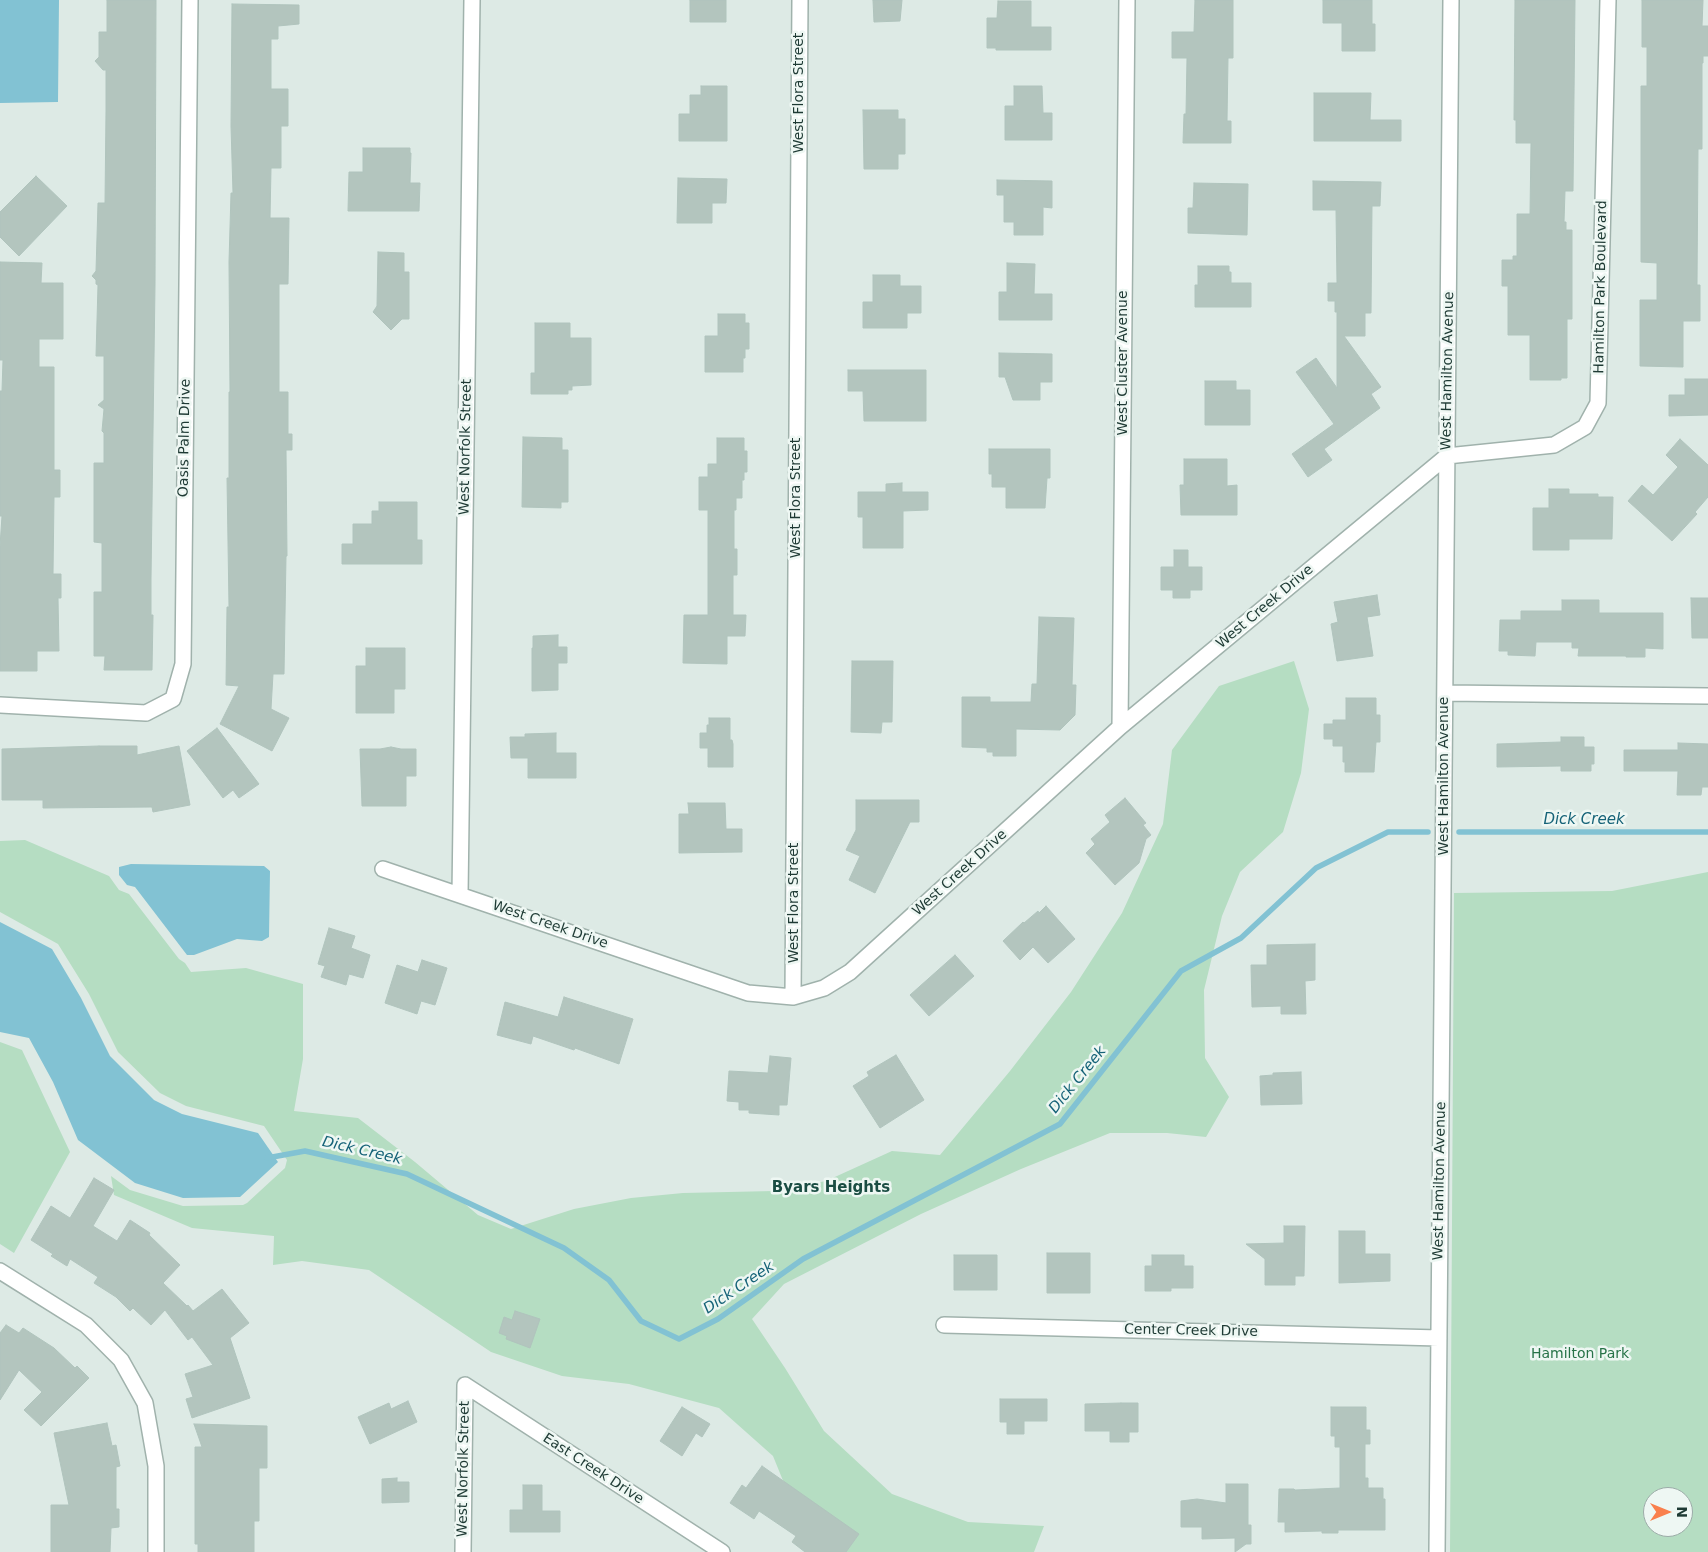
<!DOCTYPE html>
<style>
body{margin:0}
#map{position:relative;width:1708px;height:1552px;overflow:hidden;background:#ddeae5;font-family:"DejaVu Sans",sans-serif}
canvas{display:block}
.north{position:absolute;left:1643px;top:1487px;width:50px;height:50px;box-sizing:border-box;background:#eef7f3;border:1px solid #9baba7;border-radius:50%;rotate:90deg;font-size:14px;font-weight:700;line-height:20px;text-align:center;color:#1e3a34}
.north::after{content:'';display:block;margin:auto;width:18px;height:22px;background:#f9804d;clip-path:polygon(50% 0,100% 100%,50% 72%,0 100%)}
</style>
<div id="map">
<canvas width="1708" height="1552"></canvas>
<div class="north">N</div>
</div>
<script>
const c = document.querySelector('canvas').getContext('2d');
c.lineJoin = 'round';
function fillPath(path, color) {
  c.fillStyle = color;
  c.fill(path, 'evenodd');
}
function toPath(rows) {
  const path = new Path2D();
  for (const r of rows) {
    path.moveTo(r[0], r[1]);
    for (let i = 2; i < r.length; i += 2) path.lineTo(r[i], r[i + 1]);
  }
  return path;
}
function strokePath(path, color, width, dash) {
  c.strokeStyle = color;
  c.lineWidth = width;
  c.lineCap = dash ? 'butt' : 'round';
  c.setLineDash(dash || []);
  c.stroke(path);
}
function drawText(font, color, halo, rows, align = 'center') {
  c.font = font + ' "DejaVu Sans",sans-serif';
  c.lineWidth = 5;
  c.setLineDash([]);
  c.textBaseline = 'middle';
  c.strokeStyle = halo;
  c.fillStyle = color;
  for (const [text, x, y, turn = 0] of rows) {
    c.save();
    c.translate(x, y);
    c.rotate((+turn || 0) * Math.PI / 180);
    c.textAlign = isNaN(turn) ? turn : align;
    if (halo) c.strokeText(text, 0, 0);
    c.fillText(text, 0, 0);
    c.restore();
  }
}
const green = toPath([
 [1294,661,1309,709,1301,773,1283,832,1240,872,1222,916,1204,990,1205,1058,1229,1097,1206,1137,1167,1133,1110,1133,1021,1169,921,1214,784,1284,752,1319,785,1368,824,1431,892,1494,968,1522,1044,1526,1034,1552,812,1552,773,1456,719,1408,629,1384,562,1376,491,1352,369,1270,302,1261,273,1265,274,1236,192,1228,114,1195,111,1176,130,1190,183,1206,243,1205,247,1203,285,1168,287,1160,264,1126,186,1106,160,1093,118,1052,89,994,58,944,0,912,0,841,25,840,109,876,119,890,129,894,179,959,185,963,191,972,246,968,303,984,303,1059,294,1111,358,1118,415,1162,478,1215,511,1229,574,1209,631,1198,683,1193,774,1191,826,1181,892,1151,940,1155,1010,1071,1071,992,1122,913,1163,824,1172,750,1219,686],
 [1708,872,1708,1552,1450,1552,1454,893,1612,891],
 [1653,1497,1683,1497,1683,1527,1653,1527],
 [0,1042,22,1050,70,1152,14,1253,0,1244]
]);
const water = toPath([
 [0,0,59,0,58,102,0,103],
 [131,864,264,866,270,871,269,937,262,941,237,939,194,955,187,955,135,887,127,885,119,875,119,867],
 [0,922,52,949,81,998,110,1056,154,1100,182,1114,258,1133,278,1162,240,1197,183,1198,135,1183,78,1140,53,1082,29,1038,0,1032]
]);
const stream = toPath([
 [1459,832,1708,832],
 [267,1158,305,1151,407,1174,564,1248,609,1280,641,1321,679,1339,718,1319,803,1259,1060,1124,1181,971,1241,938,1316,868,1388,832,1428,832]
]);
const building = toPath([
 [107,0,156,0,155,285,151,579,151,615,153,615,152,670,104,670,105,656,94,656,94,592,102,592,102,543,94,542,94,463,104,463,104,433,102,431,104,409,98,405,104,400,104,356,96,356,98,285,96,284,96,280,92,276,96,271,98,203,105,203,106,111,106,70,103,70,95,61,99,57,99,32,107,32,107,0],
 [690,0,726,0,726,22,690,22,690,0],
 [873,0,902,0,900,21,874,22,873,0],
 [1195,0,1233,0,1233,58,1228,58,1227,121,1231,121,1231,143,1183,143,1184,114,1186,114,1187,58,1172,58,1172,32,1194,32,1195,0],
 [1323,0,1372,0,1372,24,1375,24,1375,51,1342,51,1342,23,1323,23,1323,0],
 [1515,0,1575,0,1573,191,1565,191,1564,222,1566,222,1566,230,1572,230,1572,319,1567,319,1567,378,1561,378,1561,380,1530,380,1530,335,1508,335,1508,286,1502,286,1502,260,1513,260,1513,256,1517,256,1517,214,1530,214,1531,143,1516,143,1516,120,1514,120,1515,0],
 [1642,0,1703,0,1702,26,1708,26,1708,56,1703,56,1703,63,1702,63,1702,149,1698,149,1697,285,1700,285,1700,321,1683,321,1683,367,1640,366,1640,300,1657,300,1657,263,1641,262,1641,86,1647,86,1647,47,1642,47,1642,0],
 [998,1,1031,1,1031,27,1051,27,1051,50,996,50,996,48,987,48,987,18,997,18,998,1],
 [232,4,299,5,299,24,278,26,278,39,271,39,271,89,288,89,288,126,281,126,281,168,271,168,270,218,289,218,288,284,279,284,279,392,288,392,288,434,292,434,292,450,286,450,287,556,286,556,284,674,273,674,271,709,289,718,272,751,220,724,239,686,226,685,227,607,229,607,227,478,229,478,229,392,230,392,229,262,231,193,233,193,231,126,232,4],
 [701,86,727,86,727,141,679,141,679,114,690,114,690,95,701,95,701,86],
 [1014,86,1042,86,1043,113,1052,113,1052,140,1005,140,1005,106,1014,106,1014,86],
 [1314,93,1371,93,1370,120,1401,120,1401,141,1314,141,1314,93],
 [863,110,898,110,898,119,905,119,905,154,898,154,898,169,864,169,863,110],
 [363,148,410,148,410,153,411,153,410,183,420,183,419,211,348,211,349,172,363,172,363,148],
 [36,176,67,206,19,256,0,237,0,212,36,176],
 [678,178,727,179,726,203,712,203,712,223,677,223,678,178],
 [997,180,1052,181,1052,208,1043,207,1043,235,1014,235,1014,222,1004,222,1004,195,997,195,997,180],
 [1313,181,1381,182,1380,206,1372,206,1371,313,1365,313,1365,336,1344,336,1381,387,1371,394,1380,408,1324,449,1332,460,1308,477,1292,454,1334,424,1296,372,1316,358,1337,388,1337,312,1335,312,1335,301,1328,301,1328,283,1337,283,1336,210,1313,210,1313,181],
 [1194,183,1248,184,1247,235,1188,233,1188,208,1193,208,1194,183],
 [378,252,404,253,404,272,409,272,409,319,402,319,391,330,373,312,377,306,378,252],
 [0,262,42,263,41,283,63,283,63,339,39,339,39,367,54,367,54,470,60,470,60,497,54,497,53,574,61,574,61,598,58,598,59,651,37,651,37,671,0,671,0,546,2,516,0,516,0,391,2,391,3,360,0,360,0,262],
 [1007,263,1035,264,1034,294,1052,294,1052,320,999,320,999,292,1007,292,1007,263],
 [1198,266,1229,266,1229,272,1231,272,1231,283,1251,283,1251,307,1195,307,1195,285,1198,285,1198,266],
 [873,275,900,275,900,286,921,286,921,313,907,313,907,328,863,328,863,302,873,302,873,275],
 [718,314,745,314,745,323,749,323,749,349,745,349,745,358,743,358,743,372,705,372,705,336,718,336,718,314],
 [535,323,570,323,570,338,591,338,591,385,572,386,572,390,568,390,568,394,531,394,531,373,535,373,535,323],
 [999,353,1052,354,1052,382,1040,382,1040,400,1013,400,1005,377,999,377,999,353],
 [848,370,926,370,926,421,864,421,863,391,848,391,848,370],
 [1685,379,1708,379,1708,415,1669,416,1669,395,1685,395,1685,379],
 [1205,381,1236,381,1236,390,1250,390,1250,425,1205,425,1205,381],
 [523,437,562,438,562,450,568,450,568,502,561,502,561,508,522,507,523,437],
 [717,438,744,438,744,451,747,451,747,472,744,472,744,480,742,480,742,498,736,498,736,510,734,510,734,549,737,549,737,575,733,575,733,615,746,615,745,636,727,636,727,664,683,663,684,615,708,615,708,510,699,510,699,477,708,477,708,464,717,464,717,438],
 [1680,439,1708,465,1708,497,1695,512,1697,514,1672,541,1628,501,1642,485,1653,495,1678,467,1666,455,1680,439],
 [989,449,1050,449,1050,478,1047,478,1045,508,1006,508,1006,487,992,487,992,474,989,474,989,449],
 [1184,459,1227,459,1227,486,1237,485,1237,515,1181,515,1180,485,1184,485,1184,459],
 [902,483,902,492,928,492,928,510,903,511,903,548,863,548,863,517,858,517,858,492,886,492,886,484,902,483],
 [1549,489,1569,489,1569,494,1598,494,1598,497,1613,497,1612,539,1569,539,1569,550,1533,550,1533,508,1549,508,1549,489],
 [379,502,417,502,417,540,422,540,422,564,342,564,342,544,353,544,353,524,372,524,372,511,379,511,379,502],
 [1174,550,1188,550,1188,567,1202,567,1202,590,1190,590,1190,598,1173,598,1173,590,1161,590,1161,567,1174,567,1174,550],
 [1377,595,1380,615,1367,617,1373,656,1337,661,1331,624,1338,622,1334,602,1377,595],
 [1691,598,1708,598,1708,638,1692,638,1691,598],
 [1562,600,1599,600,1599,613,1663,613,1663,649,1645,648,1645,657,1626,657,1626,656,1578,656,1579,648,1572,648,1572,642,1536,642,1535,656,1508,655,1508,651,1499,651,1500,620,1521,620,1521,611,1562,611,1562,600],
 [1039,617,1074,618,1072,685,1076,685,1075,715,1060,730,1016,729,1016,756,993,756,993,752,987,752,987,748,962,747,962,697,990,697,990,702,1031,702,1032,684,1037,684,1039,617],
 [558,635,558,647,567,647,567,663,558,663,558,690,532,691,532,648,533,648,533,636,558,635],
 [366,648,405,648,405,689,394,689,394,713,356,713,356,666,366,666,366,648],
 [852,661,893,661,892,722,882,722,881,733,851,732,852,661],
 [1346,698,1376,698,1376,715,1380,715,1380,742,1376,742,1374,772,1345,772,1345,762,1343,762,1343,746,1333,746,1333,739,1324,739,1324,724,1333,724,1333,720,1346,720,1346,698],
 [709,718,730,718,730,740,732,740,733,744,733,767,708,767,708,748,700,748,700,733,707,733,707,725,709,725,709,718],
 [217,728,259,784,239,798,233,790,223,798,187,751,217,728],
 [556,733,556,753,576,753,576,778,528,778,528,758,511,758,510,737,525,737,525,734,556,733],
 [1561,737,1584,737,1584,747,1594,747,1594,764,1591,764,1591,771,1561,771,1561,766,1497,767,1497,744,1561,742,1561,737],
 [1678,743,1708,744,1708,787,1702,787,1701,795,1677,795,1678,771,1624,771,1624,750,1678,750,1678,743],
 [99,746,137,746,137,755,179,746,190,805,153,812,152,807,43,808,43,800,2,800,2,749,99,746],
 [391,747,401,749,416,749,416,776,406,776,406,806,362,806,360,749,380,749,391,747],
 [1125,798,1146,823,1143,825,1151,835,1146,839,1139,863,1115,885,1086,853,1095,844,1091,839,1110,822,1105,815,1125,798],
 [856,800,919,800,919,822,910,822,875,893,849,880,860,856,846,850,856,830,856,800],
 [688,803,725,803,726,829,742,829,742,852,679,853,679,814,689,814,688,803],
 [1046,906,1075,939,1048,963,1033,947,1020,960,1003,941,1023,922,1024,923,1038,911,1039,913,1046,906],
 [329,928,355,936,351,948,370,955,363,978,349,974,346,985,321,977,325,966,318,964,329,928],
 [1315,944,1315,980,1305,981,1306,1014,1281,1014,1281,1006,1252,1007,1251,965,1267,965,1267,945,1315,944],
 [955,955,974,976,929,1016,910,995,955,955],
 [422,960,447,968,435,1005,421,1001,417,1014,385,1003,397,965,418,972,422,960],
 [564,997,633,1019,619,1064,575,1048,574,1050,533,1036,531,1044,497,1035,505,1002,558,1017,564,997],
 [896,1055,924,1100,880,1128,853,1086,869,1076,867,1072,896,1055],
 [770,1056,791,1058,787,1105,779,1105,779,1115,749,1113,749,1110,739,1110,739,1102,727,1101,729,1071,768,1073,770,1056],
 [1301,1072,1302,1104,1261,1105,1260,1076,1273,1075,1273,1073,1301,1072],
 [94,1178,114,1190,93,1226,117,1241,130,1220,150,1233,149,1235,180,1265,163,1283,187,1306,188,1305,193,1311,222,1289,249,1323,230,1338,250,1398,192,1418,186,1399,193,1397,185,1374,213,1365,192,1337,188,1340,165,1310,151,1325,133,1308,130,1311,116,1297,94,1283,98,1277,70,1259,67,1266,51,1256,53,1254,31,1240,51,1206,70,1218,94,1178],
 [1284,1226,1305,1226,1304,1276,1295,1276,1295,1285,1265,1285,1265,1259,1246,1244,1284,1243,1284,1226],
 [1339,1231,1365,1231,1365,1254,1390,1254,1390,1281,1339,1283,1339,1231],
 [1047,1253,1090,1253,1090,1293,1047,1293,1047,1253],
 [954,1255,997,1255,997,1290,954,1290,954,1255],
 [1152,1255,1184,1255,1184,1266,1193,1266,1193,1288,1171,1288,1171,1291,1145,1291,1145,1266,1152,1266,1152,1255],
 [515,1311,540,1319,530,1348,506,1339,507,1336,499,1333,504,1317,512,1320,515,1311],
 [6,1325,19,1333,23,1328,54,1348,75,1368,77,1366,89,1378,41,1426,24,1410,42,1392,19,1370,0,1400,0,1333,6,1325],
 [1000,1399,1047,1399,1047,1421,1024,1421,1024,1434,1007,1434,1007,1422,1000,1422,1000,1399],
 [408,1401,417,1422,370,1444,358,1417,389,1403,391,1409,408,1401],
 [1121,1403,1138,1403,1138,1432,1129,1432,1129,1442,1110,1442,1110,1431,1085,1431,1085,1404,1121,1403],
 [682,1407,710,1424,702,1437,696,1433,682,1456,660,1441,682,1407],
 [1331,1407,1366,1407,1366,1430,1370,1430,1370,1444,1365,1444,1365,1478,1368,1478,1368,1488,1383,1488,1383,1499,1385,1499,1385,1530,1338,1530,1338,1533,1322,1533,1322,1531,1285,1532,1285,1522,1278,1522,1279,1489,1294,1489,1295,1490,1340,1488,1340,1447,1335,1447,1335,1436,1331,1436,1331,1407],
 [107,1423,112,1446,116,1445,120,1466,116,1467,116,1509,119,1509,119,1527,111,1528,110,1552,51,1552,51,1505,69,1505,54,1433,107,1423],
 [194,1424,267,1426,267,1468,259,1468,259,1521,254,1521,254,1552,198,1552,198,1544,195,1544,195,1447,202,1447,194,1424],
 [762,1466,859,1534,846,1552,805,1552,792,1542,796,1536,759,1511,754,1519,730,1503,742,1485,746,1488,762,1466],
 [397,1478,397,1482,409,1482,409,1502,382,1503,382,1479,397,1478],
 [1226,1484,1248,1484,1248,1525,1251,1525,1251,1544,1246,1544,1235,1552,1235,1538,1202,1539,1202,1527,1181,1527,1181,1501,1197,1499,1226,1503,1226,1484],
 [523,1485,542,1485,542,1511,560,1511,560,1532,510,1532,510,1510,523,1510,523,1485]
]);
const street = toPath([
 [1445,693,1708,696],
 [0,705,146,713,173,699,183,664,190,0],
 [1120,727,1127,0],
 [383,869,748,993,793,997,824,988,850,972,1120,727,1447,456,1554,445,1585,427,1598,403,1608,0],
 [460,894,472,0],
 [793,997,800,0],
 [0,1271,86,1325,121,1360,145,1403,156,1466,156,1552],
 [944,1325,1439,1338],
 [465,1385,722,1552],
 [463,1552,465,1385],
 [1437,1552,1451,0]
]);
const streetNames = [
 ["West Flora Street",799,93,-90],
 ["Hamilton Park Boulevard",1601,287,-89],
 ["West Cluster Avenue",1123,363,-90],
 ["West Hamilton Avenue",1448,371,-89],
 ["Oasis Palm Drive",185,438,-89],
 ["West Norfolk Street",466,447,-89],
 ["West Flora Street",796,498,-90],
 ["West Creek Drive",1265,607,-40],
 ["West Hamilton Avenue",1444,776,-90],
 ["West Creek Drive",960,873,-42],
 ["West Flora Street",794,903,-90],
 ["West Creek Drive",550,925,19],
 ["West Hamilton Avenue",1440,1181,-89],
 ["Center Creek Drive",1191,1331,1],
 ["West Norfolk Street",464,1469,-89],
 ["East Creek Drive",593,1469,33]
];
const parkNames = [
 ["Hamilton Park",1580,1354]
];
const waterNames = [
 ["Dick Creek",1584,820],
 ["Dick Creek",1078,1080,-51],
 ["Dick Creek",362,1151,13],
 ["Dick Creek",739,1288,-34]
];
const neighbourhoodNames = [
 ["Byars Heights",831,1188]
];
fillPath(green, '#b5ddc2');
fillPath(water, '#82c2d3');
strokePath(stream, '#82c2d3', 5.5);
fillPath(building, '#b3c5be');
strokePath(building, '#b0c4bd', 1);
strokePath(street, '#a0b2ac', 18);
strokePath(street, '#fff', 15);
drawText('14px', '#1e3a34', '#eef7f3', streetNames);
drawText('14px', '#277348', '#eef7f3', parkNames);
drawText('italic 15px', '#166378', '#eef7f3', waterNames);
drawText('bold 15px', '#1a4d43', '#eef7f3', neighbourhoodNames);
</script>
